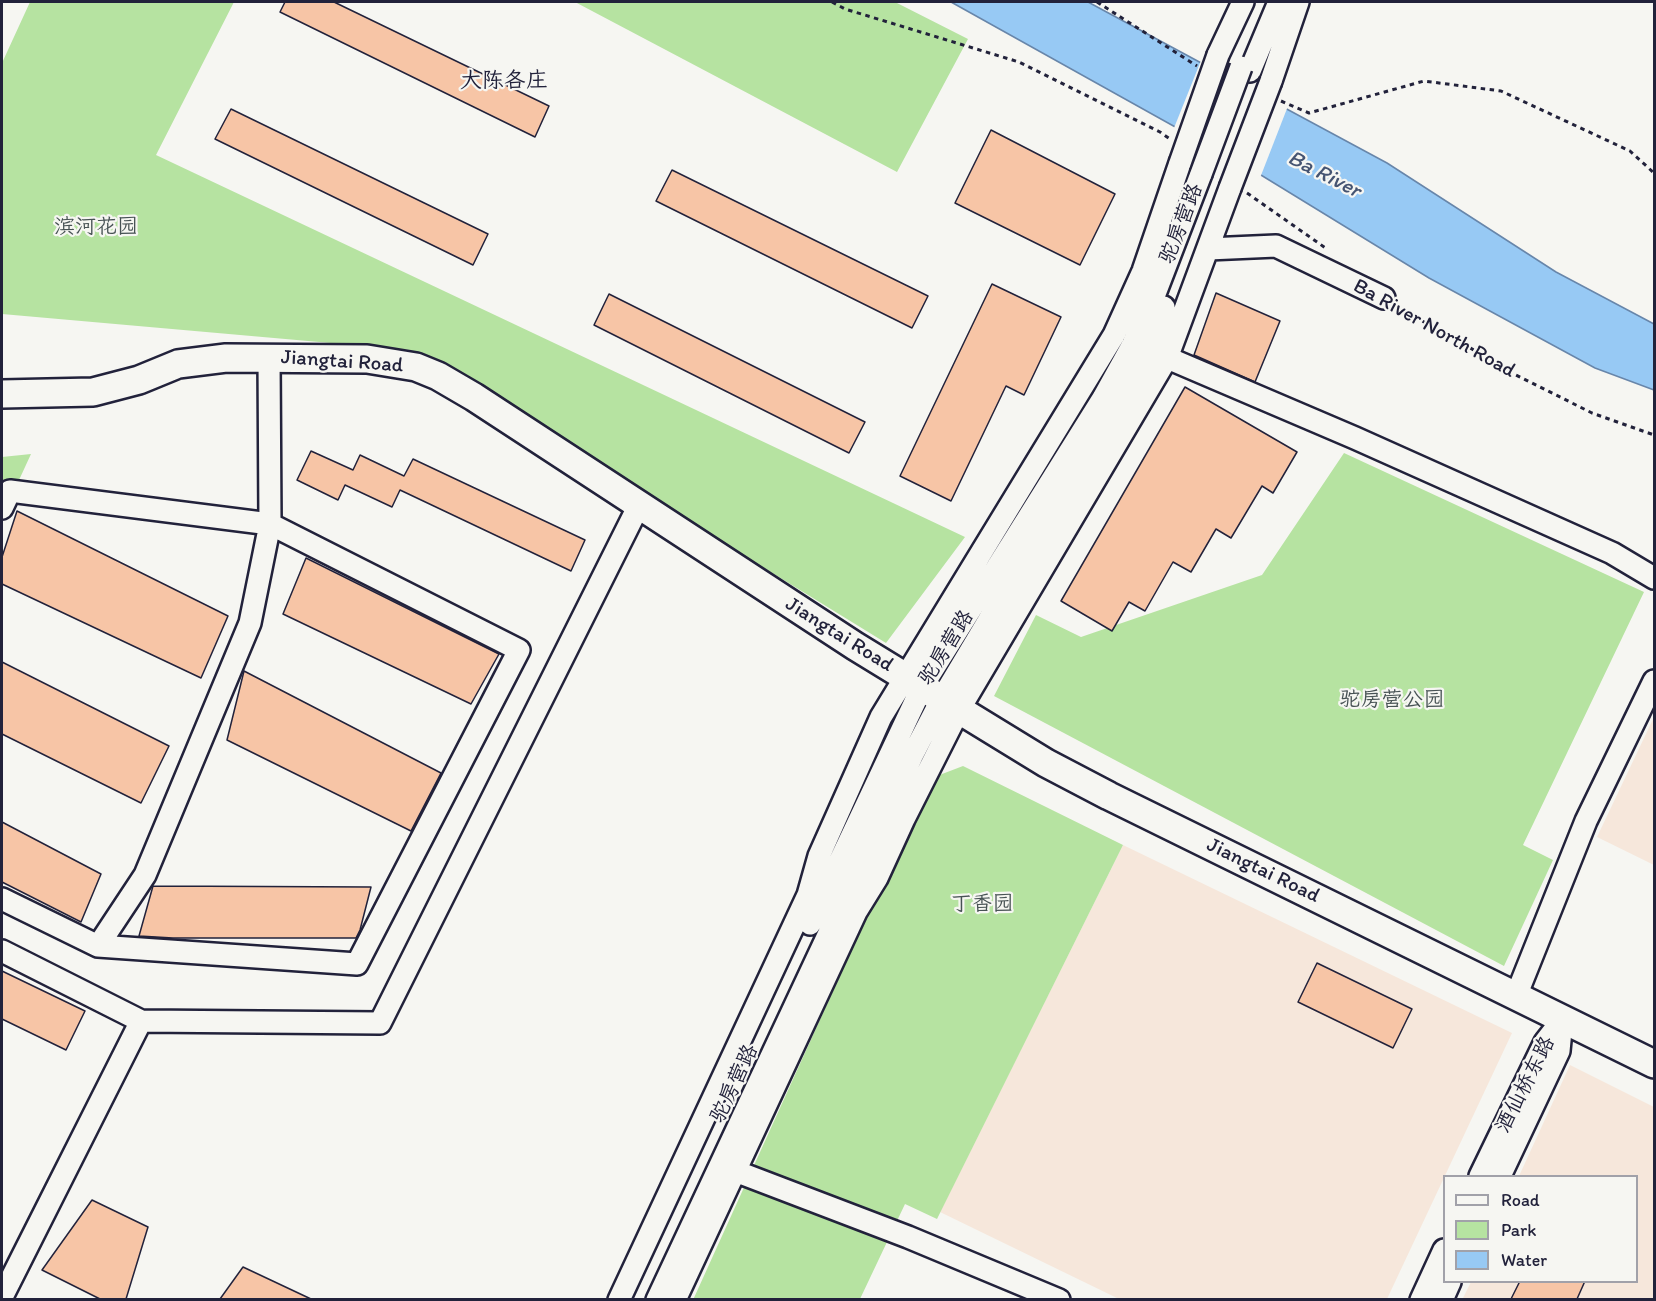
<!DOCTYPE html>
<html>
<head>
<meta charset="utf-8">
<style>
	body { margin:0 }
	#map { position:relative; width:1656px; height:1301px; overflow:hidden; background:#f6f6f2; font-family:Itim,sans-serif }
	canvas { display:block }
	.frame { position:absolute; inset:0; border:3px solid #22223b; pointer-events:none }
	.legend { position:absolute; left:1443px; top:1175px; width:195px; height:108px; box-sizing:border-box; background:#f6f6f2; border:2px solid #a1a1a9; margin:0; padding:8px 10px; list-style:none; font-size:18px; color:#22223b }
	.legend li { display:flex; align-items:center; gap:12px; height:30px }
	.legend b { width:30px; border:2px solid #a1a1a9 }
</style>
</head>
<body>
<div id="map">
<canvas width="1656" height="1301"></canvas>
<div class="frame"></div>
<ul class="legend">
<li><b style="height:8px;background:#f6f6f2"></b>Road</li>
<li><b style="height:16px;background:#b6e3a1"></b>Park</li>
<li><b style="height:16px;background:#97c9f4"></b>Water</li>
</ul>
</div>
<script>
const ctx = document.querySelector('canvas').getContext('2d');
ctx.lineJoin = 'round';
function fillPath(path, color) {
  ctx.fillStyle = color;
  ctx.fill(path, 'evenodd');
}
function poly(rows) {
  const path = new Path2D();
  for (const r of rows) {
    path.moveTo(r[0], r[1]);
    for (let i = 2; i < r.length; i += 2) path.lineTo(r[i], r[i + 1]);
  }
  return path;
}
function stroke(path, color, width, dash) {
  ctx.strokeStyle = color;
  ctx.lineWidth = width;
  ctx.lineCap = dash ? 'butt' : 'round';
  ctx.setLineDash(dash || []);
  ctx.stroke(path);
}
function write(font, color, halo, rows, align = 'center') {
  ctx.font = font + ' Itim,"LXGW WenKai TC",sans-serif';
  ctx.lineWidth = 4.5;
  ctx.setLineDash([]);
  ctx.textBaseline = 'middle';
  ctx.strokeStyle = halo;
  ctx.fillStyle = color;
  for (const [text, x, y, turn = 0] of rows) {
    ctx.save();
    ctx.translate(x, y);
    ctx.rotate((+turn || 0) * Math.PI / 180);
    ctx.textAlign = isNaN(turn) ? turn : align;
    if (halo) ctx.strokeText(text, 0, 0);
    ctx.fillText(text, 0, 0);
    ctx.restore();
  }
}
const built = poly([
	[1654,717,1654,865,1597,837],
	[1123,845,1512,1033,1387,1299,1119,1299,940,1212],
	[1570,1065,1654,1107,1654,1299,1462,1300,1471,1282,1636,1282,1636,1176,1519,1176]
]);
const green = poly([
	[30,2,234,2,156,155,965,537,886,643,410,350,2,314,2,63],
	[575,2,895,2,968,39,897,172],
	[1344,453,1644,592,1523,845,1553,860,1504,966,994,696,1036,615,1081,637,1262,575],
	[31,454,2,517,2,457],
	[963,766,1123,845,937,1219,905,1204,860,1299,693,1300,929,779]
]);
const water = poly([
	[951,2,1088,2,1387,163,1556,272,1654,324,1654,390,1595,368,1429,278,1256,172,951,2]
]);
const pier = poly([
	[1202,58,1288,106,1260,178,1174,128]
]);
const building = poly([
	[285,2,334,2,549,106,535,137,280,12,285,2],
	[231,109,488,234,473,265,215,139,231,109],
	[991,130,1115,194,1080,265,955,203,991,130],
	[672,170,928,296,912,328,656,201,672,170],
	[992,284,1061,317,1024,395,1006,386,951,501,900,476,992,284],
	[1216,293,1280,321,1255,382,1194,355,1216,293],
	[609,294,865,422,849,453,594,325,609,294],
	[1185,387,1297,452,1273,493,1262,486,1231,538,1216,529,1191,572,1173,562,1145,611,1129,602,1112,631,1061,601,1185,387],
	[311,451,353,470,360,455,404,476,413,459,585,540,571,571,400,490,392,507,345,485,338,500,297,480,311,451],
	[17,511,228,616,201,678,2,584,2,557,17,511],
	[306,558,499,654,471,704,283,614,306,558],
	[2,662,169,746,141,803,2,734,2,662],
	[244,671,441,773,411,831,227,740,244,671],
	[2,822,101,874,81,922,2,882,2,822],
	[153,886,371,887,360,930,356,938,173,938,139,936,153,886],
	[1317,963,1412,1009,1393,1048,1298,1002,1317,963],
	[2,971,85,1011,66,1050,2,1019,2,971],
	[92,1200,148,1227,126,1299,100,1299,42,1270,92,1200],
	[243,1267,311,1299,220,1299,243,1267],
	[1520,1281,1585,1281,1577,1299,1511,1299,1520,1281]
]);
const path = poly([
	[832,2,845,9,1019,62,1160,132,1170,139],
	[1097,2,1197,66],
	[1281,101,1309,113,1424,81,1501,91,1630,151,1654,173],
	[1247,193,1327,249],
	[1399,308,1488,358,1508,371,1592,413,1654,435]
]);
const minor = poly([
	[1218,55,1243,2],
	[1250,71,1279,2],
	[1271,81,1298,2],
	[1208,249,1276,246,1384,298],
	[1156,353,1355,438,1612,553,1654,578],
	[2,508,10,491,270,524,519,650,357,964,98,946,2,899],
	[810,924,922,687,1103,398,1133,344,1153,299,1201,174],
	[98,946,145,875,250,623,270,524,269,357],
	[2,951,141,1021,380,1023,639,505],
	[1516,996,1586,821,1654,681],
	[722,1166,908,1237,1059,1300],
	[1480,1176,1545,1042,1563,1019],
	[1500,1176,1559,1051,1562,1020],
	[2,1297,141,1021],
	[619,1300,808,895,819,856,881,717,1114,335,1143,271,1180,163],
	[657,1300,912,756,941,700,1111,416,1148,350,1164,307],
	[675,1300,856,912,877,878,904,819,959,710,1167,358,1230,188],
	[1421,1300,1444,1250],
	[1442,1300,1450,1282]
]);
const major = poly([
	[2,394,93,392,139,380,178,364,226,358,367,359,416,367,438,376,474,397,855,646,1046,763,1109,796,1654,1064]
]);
const minorBridge = poly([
	[1180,163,1218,55],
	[1201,174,1241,67],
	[1230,188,1271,81]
]);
const streetNames = [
	["驼房营路",1182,224,-69],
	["Ba River North Road",1434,329,29],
	["Jiangtai Road",342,362,4],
	["Jiangtai Road",839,635,32],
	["驼房营路",947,648,-58],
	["Jiangtai Road",1263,871,26],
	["驼房营路",735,1084,-65],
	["酒仙桥东路",1526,1085,-63]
];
const parkNames = [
	["滨河花园",96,228],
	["驼房营公园",1392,701],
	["丁香园",982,905]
];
const neighbourhoodNames = [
	["大陈各庄",504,81]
];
const waterNames = [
	["Ba River",1324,175,27]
];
fillPath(built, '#f6e7db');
fillPath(green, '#b6e3a1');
fillPath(water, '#97c9f4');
stroke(water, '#6886aa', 1.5);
fillPath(pier, '#f6f6f2');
fillPath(building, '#f7c5a6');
stroke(building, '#22223b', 1.5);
stroke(minor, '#22223b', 26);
stroke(major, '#22223b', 32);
stroke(path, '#22223b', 3, [4.5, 4.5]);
stroke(minor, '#f6f6f2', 21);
stroke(major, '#f6f6f2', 27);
stroke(minorBridge, '#22223b', 26, []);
stroke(minorBridge, '#f6f6f2', 21);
write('21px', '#22223b', '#f6f6f2', streetNames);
write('21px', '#475254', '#f6f6f2', parkNames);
write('22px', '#22223b', '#f6f6f2', neighbourhoodNames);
write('italic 22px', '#455472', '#f6f6f2', waterNames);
</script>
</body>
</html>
